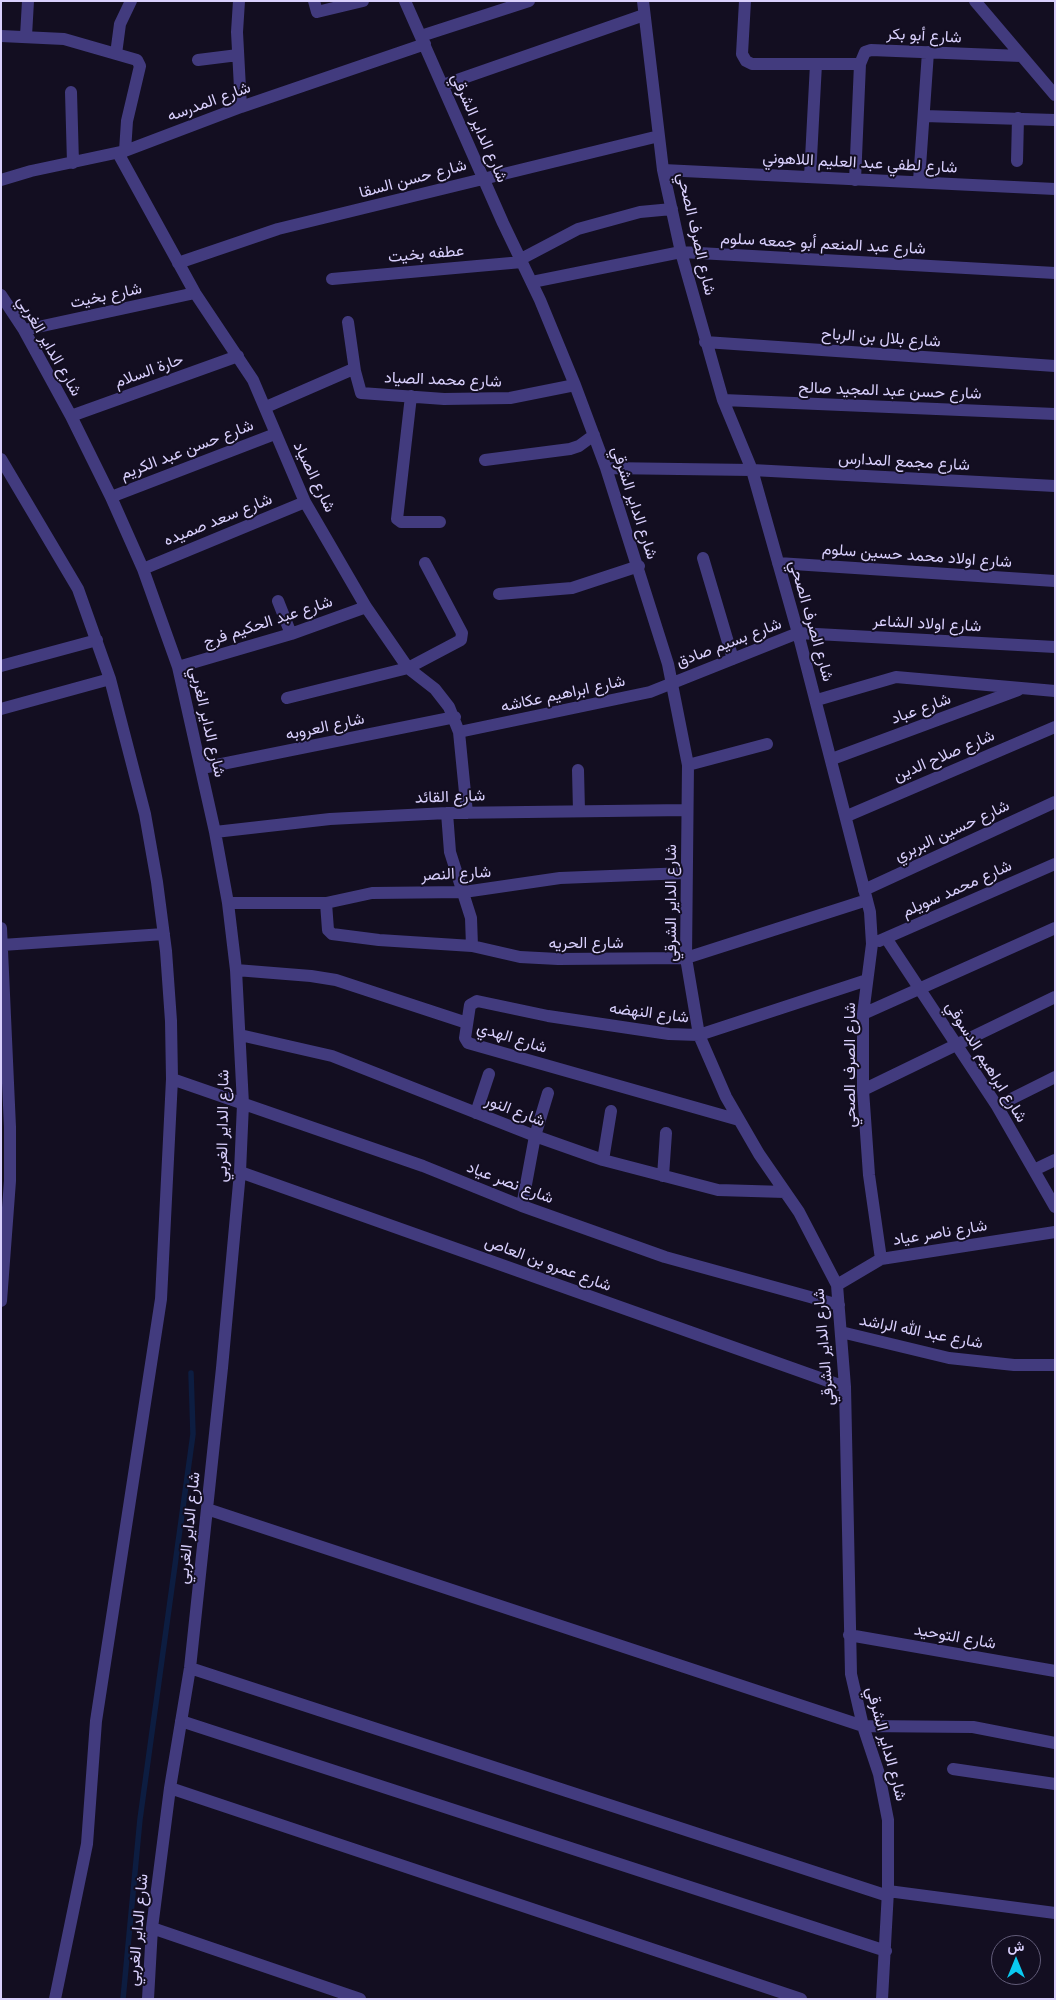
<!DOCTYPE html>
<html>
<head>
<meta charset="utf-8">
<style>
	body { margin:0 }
	#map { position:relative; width:1056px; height:2000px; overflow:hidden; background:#130e21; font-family:"PT Sans",Vazirmatn,sans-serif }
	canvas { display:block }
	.frame { position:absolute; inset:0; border:2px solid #d9d0fd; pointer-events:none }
	.north { position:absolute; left:991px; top:1935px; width:50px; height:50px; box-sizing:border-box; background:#130e21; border:1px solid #625c79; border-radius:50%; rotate:0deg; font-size:14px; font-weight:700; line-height:20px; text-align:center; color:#d9d0fd }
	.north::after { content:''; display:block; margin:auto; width:18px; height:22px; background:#0ac9f0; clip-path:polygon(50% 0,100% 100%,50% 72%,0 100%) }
</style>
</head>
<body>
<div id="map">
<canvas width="1056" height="2000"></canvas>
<div class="frame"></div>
<div class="north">ش</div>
</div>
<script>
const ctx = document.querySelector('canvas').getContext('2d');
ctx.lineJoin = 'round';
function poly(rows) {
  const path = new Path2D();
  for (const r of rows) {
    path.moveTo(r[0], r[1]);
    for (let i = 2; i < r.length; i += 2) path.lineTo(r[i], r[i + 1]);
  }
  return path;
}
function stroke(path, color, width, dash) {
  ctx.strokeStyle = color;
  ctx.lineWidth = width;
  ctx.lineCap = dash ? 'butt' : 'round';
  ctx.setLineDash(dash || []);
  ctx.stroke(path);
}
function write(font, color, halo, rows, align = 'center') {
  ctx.font = font + ' "PT Sans",Vazirmatn,sans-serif';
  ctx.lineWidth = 4;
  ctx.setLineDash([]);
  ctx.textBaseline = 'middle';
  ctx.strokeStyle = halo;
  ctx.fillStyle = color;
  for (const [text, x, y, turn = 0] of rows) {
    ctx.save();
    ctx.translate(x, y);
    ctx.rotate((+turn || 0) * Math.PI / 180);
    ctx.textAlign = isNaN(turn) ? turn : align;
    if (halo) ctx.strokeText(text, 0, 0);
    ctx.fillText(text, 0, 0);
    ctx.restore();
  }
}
const stream = poly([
	[123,1999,140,1819,193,1434,191,1373]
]);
const minor = poly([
	[239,1,237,32,241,107],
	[314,1,317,12,363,1],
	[405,1,503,223,540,300,575,385,606,468,668,664,688,765,686,958,699,1035,726,1097,759,1154,799,1212,837,1285,845,1387,851,1674,863,1726,879,1774,888,1820,888,1891,882,1999],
	[643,1,663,170,681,252,723,400,752,470,798,633,870,912,872,944,863,1014,863,1090,869,1175,881,1259],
	[745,1,742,54,746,61,752,64,860,64],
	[975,1,1055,95],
	[1,36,64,39,137,60,140,66,127,121,125,151],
	[26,36,28,1],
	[421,36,529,1],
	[116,54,120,24,131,1],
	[198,60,238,55],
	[443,85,644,15],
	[71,92,73,163],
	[924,116,1055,120],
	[118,153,195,293,253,380,305,502,366,607,408,668,435,689,449,707,459,732,467,813],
	[1017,161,1018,118],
	[663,170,1055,189],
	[810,177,816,64],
	[1,180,31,171,125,151,241,107,425,44],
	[855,180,860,64,865,52,871,50,1021,56],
	[919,181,928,52],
	[521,259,578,229,640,212,672,209],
	[178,263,278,229,659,136],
	[332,279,522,262],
	[532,282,681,252,1055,273],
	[1,295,24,330,71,416,111,497,143,569,178,667,215,832,228,903,236,970,243,1104,240,1172,222,1368,190,1668,170,1788,152,1928,148,1999],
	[348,322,355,371],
	[24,330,195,293],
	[705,342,1055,366],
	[411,396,397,519,401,522,440,522],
	[723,400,1055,414],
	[266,407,351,370,355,371,361,393,444,399,510,398,575,385],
	[71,416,238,356],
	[1,459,78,589,110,679,145,814,157,882,166,951,171,1021,172,1079,161,1299,96,1721,87,1844,55,1999],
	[485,460,570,449,579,446,594,435],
	[606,468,752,470,1055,486],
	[111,497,275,434],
	[703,558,733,659],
	[778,563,1055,581],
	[143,569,305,502],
	[499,594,572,588,639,566],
	[278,601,291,634],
	[1,666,97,640],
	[178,667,291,634,366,607],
	[287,698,408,668,461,640,462,633,425,563],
	[817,700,896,677,1055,691],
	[1,709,110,679],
	[459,732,650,692,798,633,1055,647],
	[832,759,1018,690],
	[688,765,767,744],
	[202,768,455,717],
	[578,770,579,811],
	[447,813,450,852,471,918,472,946],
	[847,816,1055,727],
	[215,832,330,819,447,813,687,810],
	[864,890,1055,802],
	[228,903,326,903,372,893,464,892,560,878,686,873],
	[326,903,328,930,332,934,379,940,472,946,520,957,558,959,686,958,867,900],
	[1,928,10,1127,10,1181,1,1301],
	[886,938,997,1106,1055,1207],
	[879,941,1055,864],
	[2,945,164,934],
	[236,970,311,976,336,980,467,1023],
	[863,1014,1055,928],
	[240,1035,332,1056,535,1136,603,1160,718,1190,785,1192],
	[172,1079,423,1166,522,1206,665,1257,839,1305],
	[863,1090,1055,997],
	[997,1106,1055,1077],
	[476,1113,489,1074],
	[739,1120,468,1043,465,1038,470,1005,477,1001,548,1016,669,1034,699,1035,867,980],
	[603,1160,611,1111],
	[1034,1170,1055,1160],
	[240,1172,845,1387],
	[663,1176,666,1133],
	[522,1206,535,1136,548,1093],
	[837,1285,881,1259,1055,1232],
	[841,1332,949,1358,1014,1365,1055,1365],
	[207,1509,863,1726,973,1727,1055,1743],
	[849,1635,1055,1671],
	[190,1668,888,1896],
	[181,1721,886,1951],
	[953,1769,1055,1784],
	[170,1788,801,1999],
	[888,1891,1055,1913],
	[152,1928,360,1999]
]);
const streetNames = [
	["شارع أبو بكر",924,36,3],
	["شارع المدرسه",209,102,-20],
	["شارع الداير الشرقي",479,128,66],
	["شارع لطفي عبد العليم اللاهوني",860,163,3],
	["شارع حسن السقا",413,179,-15],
	["شارع الصرف الصحي",696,234,77],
	["شارع عبد المنعم أبو جمعه سلوم",823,244,3],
	["عطفه بخيت",426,254,-5],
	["شارع بخيت",106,296,-12],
	["شارع بلال بن الرباح",881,338,4],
	["شارع الداير الغربي",49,346,60],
	["حارة السلام",149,371,-20],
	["شارع محمد الصياد",443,380,2],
	["شارع حسن عبد المجيد صالح",890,391,2],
	["شارع حسن عبد الكريم",187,450,-21],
	["شارع مجمع المدارس",904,462,3],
	["شارع الصياد",314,477,64],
	["شارع الداير الشرقي",634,503,72],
	["شارع سعد صميده",218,520,-22],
	["شارع اولاد محمد حسين سلوم",917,556,4],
	["شارع الصرف الصحي",811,621,74],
	["شارع عبد الحكيم فرج",268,622,-18],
	["شارع اولاد الشاعر",927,624,3],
	["شارع بسيم صادق",729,643,-21],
	["شارع ابراهيم عكاشه",563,694,-12],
	["شارع عباد",921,709,-20],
	["شارع الداير الغربي",207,722,77],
	["شارع العروبه",325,727,-12],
	["شارع صلاح الدين",944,756,-23],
	["شارع القائد",450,797,-2],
	["شارع حسين البربري",952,831,-25],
	["شارع النصر",456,874,-3],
	["شارع محمد سويلم",957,889,-24],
	["شارع الداير الشرقي",671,903,-90],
	["شارع الحريه",586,943],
	["شارع النهضه",649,1013,7],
	["شارع الهدي",512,1038,17],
	["شارع ابراهيم الدسوقي",986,1062,58],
	["شارع الصرف الصحي",850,1065,-90],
	["شارع النور",515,1111,21],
	["شارع الداير الغربي",223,1126,-89],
	["شارع نصر عياد",510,1183,21],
	["شارع ناصر عياد",940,1233,-9],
	["شارع عمرو بن العاص",548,1264,20],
	["شارع عبد الله الراشد",921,1332,11],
	["شارع الداير الشرقي",824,1347,-95],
	["شارع الداير الغربي",189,1528,-84],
	["شارع التوحيد",955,1637,10],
	["شارع الداير الشرقي",886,1744,75],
	["شارع الداير الغربي",138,1930,-85]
];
stroke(stream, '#0d1d41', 5.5);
stroke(minor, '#423b7e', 12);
write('16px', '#d9d0fd', '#130e21', streetNames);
</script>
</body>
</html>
